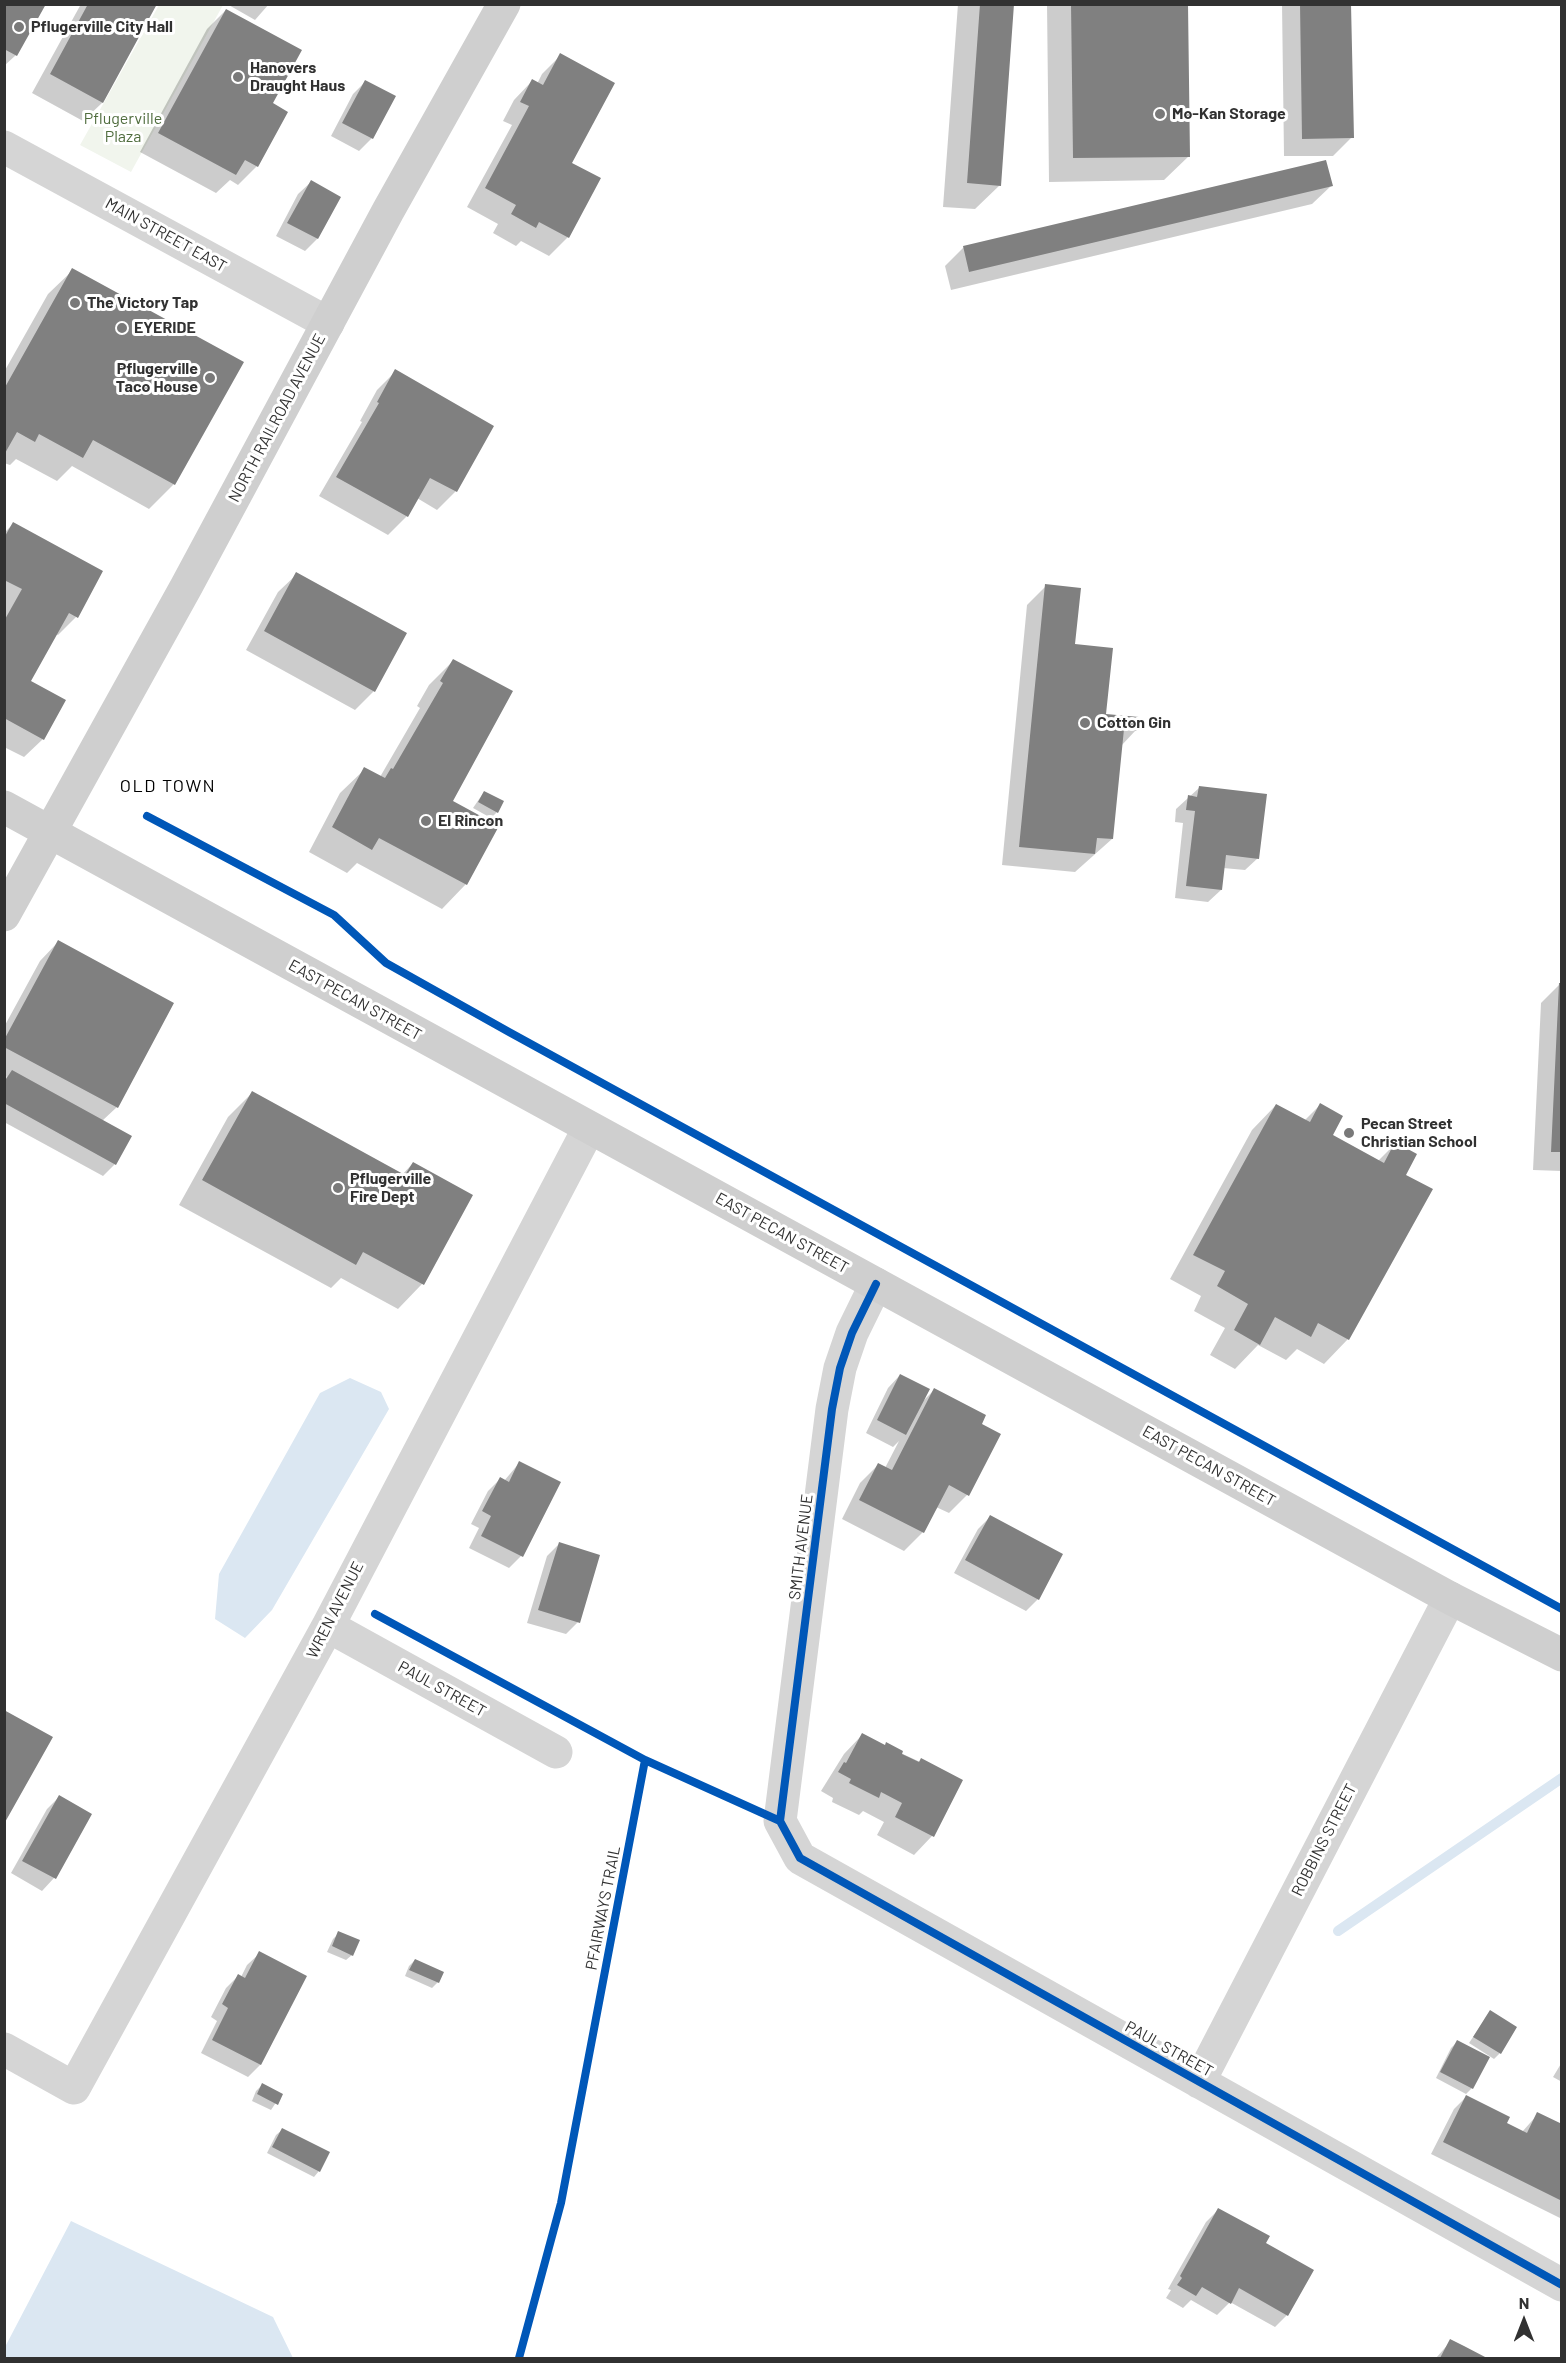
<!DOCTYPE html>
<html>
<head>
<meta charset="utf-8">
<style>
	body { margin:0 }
	#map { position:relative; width:1566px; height:2363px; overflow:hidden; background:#fff; font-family:Barlow,sans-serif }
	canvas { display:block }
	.frame { position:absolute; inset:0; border:6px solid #313131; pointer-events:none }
	.north { position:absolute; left:1494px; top:2291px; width:60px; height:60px; -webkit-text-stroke:4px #fff; paint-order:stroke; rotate:0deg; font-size:16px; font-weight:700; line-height:24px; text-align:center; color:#313131 }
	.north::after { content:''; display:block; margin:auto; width:21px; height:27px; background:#313131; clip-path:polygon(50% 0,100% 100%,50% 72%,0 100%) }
</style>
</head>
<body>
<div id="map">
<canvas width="1566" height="2363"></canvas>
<div class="frame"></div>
<div class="north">N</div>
</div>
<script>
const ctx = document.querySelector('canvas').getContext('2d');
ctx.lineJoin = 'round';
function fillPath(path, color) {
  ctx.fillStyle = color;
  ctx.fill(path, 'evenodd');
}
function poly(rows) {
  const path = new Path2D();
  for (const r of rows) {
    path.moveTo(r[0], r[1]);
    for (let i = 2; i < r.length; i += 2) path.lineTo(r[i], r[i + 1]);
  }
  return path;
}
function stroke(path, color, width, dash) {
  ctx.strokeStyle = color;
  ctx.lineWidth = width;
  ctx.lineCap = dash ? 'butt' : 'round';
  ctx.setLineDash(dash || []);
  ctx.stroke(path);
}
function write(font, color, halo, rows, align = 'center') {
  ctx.font = font + ' Barlow,sans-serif';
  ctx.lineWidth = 6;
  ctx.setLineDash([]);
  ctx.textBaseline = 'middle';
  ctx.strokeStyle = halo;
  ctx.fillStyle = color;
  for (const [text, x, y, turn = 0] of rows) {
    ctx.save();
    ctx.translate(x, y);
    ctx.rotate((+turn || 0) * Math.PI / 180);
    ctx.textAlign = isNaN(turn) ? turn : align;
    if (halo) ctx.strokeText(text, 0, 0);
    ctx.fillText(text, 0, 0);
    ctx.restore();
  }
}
const green = poly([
	[159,5,223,5,131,172,80,145]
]);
const water = poly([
	[350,1378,381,1392,389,1409,272,1610,245,1638,215,1619,219,1574,320,1393],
	[71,2221,273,2317,293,2358,5,2358,5,2347]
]);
const shadow = poly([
	[4,4,16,55,4,66],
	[81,4,155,4,102,103,83,121,32,93],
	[227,4,269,4,255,20],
	[958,4,1013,4,1000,185,975,209,943,207],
	[1047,4,1187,4,1189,156,1164,180,1049,182],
	[1282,4,1350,4,1352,137,1333,156,1284,156],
	[226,10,257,166,238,185,230,180,216,193,140,152,207,29],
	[561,55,570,163,568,237,549,256,521,241,516,246,493,233,498,224,467,207,512,125,503,121,514,100,532,81,537,84,542,74],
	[365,82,372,138,359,151,331,136,353,94],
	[311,182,317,239,305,251,276,236,298,194],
	[1331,186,1312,204,951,290,945,266,964,247],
	[73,270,241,363,174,484,149,509,72,466,57,481,16,459,10,465,4,463,4,372,48,294],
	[396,371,456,491,437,510,417,498,407,516,388,535,319,496,362,422,360,421,377,390],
	[13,524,76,617,58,635,55,634,29,682,43,739,24,757,4,747,4,533],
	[297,574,374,691,355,710,246,650,278,592],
	[1046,586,1105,715,1136,730,1121,746,1112,839,1075,872,1002,865,1027,605],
	[453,661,451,801,497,827,466,884,442,909,357,863,347,873,309,852,340,793,365,769,380,777,420,708,417,706,429,685],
	[1199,788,1258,858,1245,870,1223,868,1221,890,1208,902,1175,898,1183,823,1175,822,1176,809],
	[484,792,497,812,491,818,473,808],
	[58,942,117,1107,102,1121,115,1164,103,1176,4,1122,4,1079,7,1077,4,1075,4,1027,40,961],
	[1559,985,1562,985,1562,1171,1533,1170,1541,1003],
	[252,1093,402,1175,413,1163,471,1195,422,1284,398,1309,341,1278,331,1288,179,1205,228,1117],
	[1276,1105,1304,1121,1320,1105,1331,1136,1378,1161,1395,1144,1404,1175,1348,1339,1324,1364,1297,1349,1286,1360,1258,1345,1235,1369,1210,1355,1225,1328,1194,1311,1201,1296,1170,1279,1252,1130],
	[900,1375,922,1402,934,1390,980,1425,967,1495,949,1513,936,1507,923,1532,904,1551,842,1519,860,1483,878,1465,885,1468,899,1441,893,1447,866,1433,888,1388],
	[520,1462,521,1556,509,1568,469,1548,479,1528,471,1524,488,1491,500,1479,504,1481],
	[990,1517,1038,1599,1026,1611,954,1573,978,1529],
	[559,1544,578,1622,566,1634,527,1623,547,1556],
	[862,1735,961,1781,932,1836,914,1855,877,1835,884,1822,863,1811,859,1815,832,1802,833,1798,821,1791,844,1754],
	[59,1797,90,1814,54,1878,42,1891,11,1873,47,1809],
	[339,1933,352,1955,346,1960,327,1952,333,1939],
	[260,1953,305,1977,260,2065,248,2077,201,2053,217,2021,211,2017,226,1988,238,1976,241,1977,247,1965],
	[415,1960,442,1973,438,1982,432,1988,405,1976,409,1966],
	[1490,2012,1500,2053,1494,2059,1469,2043],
	[1457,2042,1472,2088,1466,2094,1436,2078,1451,2048],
	[1562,2062,1562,2082,1553,2077],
	[262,2085,281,2095,271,2110,252,2101,256,2091],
	[1466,2097,1505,2124,1522,2132,1538,2114,1562,2126,1562,2219,1431,2154,1454,2109],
	[282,2130,319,2171,314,2177,267,2153,276,2135],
	[1218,2210,1264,2244,1287,2315,1275,2327,1230,2302,1217,2315,1191,2300,1183,2308,1166,2298,1171,2290,1168,2289,1206,2222],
	[1451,2341,1484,2358,1436,2358]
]);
const stream = poly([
	[1338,1931,1562,1778]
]);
const building = poly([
	[4,4,46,4,17,56,4,49],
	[88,4,157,4,103,103,50,74],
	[980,4,1014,4,1001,186,967,183],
	[1071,4,1188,4,1190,157,1073,158],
	[1300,4,1351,4,1354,138,1302,139],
	[226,9,302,50,273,103,288,112,258,167,245,160,236,175,158,133],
	[560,53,615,83,572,163,601,178,569,238,539,222,536,228,511,214,516,205,485,188,529,106,520,102,532,79,543,85],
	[365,80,396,96,373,139,342,123],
	[1326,160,1333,186,969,272,963,246],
	[311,180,341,197,318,239,287,223],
	[72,268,244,362,175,485,93,440,83,458,39,434,35,442,17,432,4,455,4,389],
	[395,369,494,426,457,492,430,478,408,517,336,477,379,403,377,402],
	[13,522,103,571,78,618,69,613,31,681,66,700,44,740,4,718,4,621,22,589,4,580,4,538],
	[296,572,407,633,375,692,264,631],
	[1045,584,1081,588,1075,644,1113,648,1106,714,1139,717,1138,731,1124,729,1113,839,1097,838,1095,854,1019,847],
	[453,659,513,691,453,801,499,826,467,885,379,838,372,850,332,827,364,767,385,778,391,768,393,769,443,683,440,681],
	[1199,786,1267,794,1259,859,1226,855,1222,890,1186,886,1195,811,1186,810,1188,795,1197,797],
	[484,791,504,801,498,813,478,802],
	[58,940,174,1003,118,1108,4,1047,4,1040],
	[1559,983,1562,983,1562,1152,1551,1152],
	[12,1070,132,1136,116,1165,4,1103,4,1082],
	[252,1091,405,1175,413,1162,473,1195,424,1285,363,1252,356,1265,202,1180],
	[1320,1103,1343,1116,1333,1135,1384,1163,1395,1142,1417,1154,1406,1175,1433,1189,1349,1340,1318,1323,1311,1337,1275,1317,1260,1345,1234,1330,1248,1304,1217,1286,1225,1271,1193,1255,1276,1104,1310,1122],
	[900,1374,930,1389,906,1435,877,1420],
	[934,1388,986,1415,982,1424,1001,1434,969,1496,949,1485,924,1533,859,1500,878,1463,892,1470],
	[519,1461,561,1482,523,1557,481,1536,491,1516,482,1511,500,1477,509,1482],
	[990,1515,1063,1554,1039,1600,965,1560],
	[559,1542,600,1555,580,1623,538,1610],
	[4,1710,53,1737,4,1824],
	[862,1733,885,1745,886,1742,903,1751,902,1754,919,1762,921,1758,963,1780,934,1837,895,1817,902,1803,881,1792,879,1798,849,1783,851,1779,838,1772,844,1762,846,1763],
	[59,1795,92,1814,56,1879,22,1861],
	[338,1931,360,1940,353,1956,332,1946],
	[259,1951,307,1976,261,2065,212,2040,228,2008,222,2004,238,1974,245,1978],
	[415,1959,444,1972,439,1983,409,1970],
	[1490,2010,1517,2027,1501,2054,1473,2037],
	[1457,2040,1490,2057,1473,2089,1440,2072],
	[262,2083,283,2094,278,2105,257,2094],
	[1466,2095,1510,2117,1507,2123,1527,2133,1537,2112,1562,2124,1562,2201,1443,2142],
	[282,2128,330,2152,320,2172,272,2147],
	[1218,2208,1270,2236,1266,2243,1314,2270,1288,2316,1239,2288,1231,2304,1202,2287,1196,2296,1177,2285,1182,2278,1180,2276],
	[1450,2339,1464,2346,1487,2358,1440,2358]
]);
const street = poly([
	[4,147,328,323],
	[876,1284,852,1333,840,1368,832,1409,780,1821,800,1858,1562,2285],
	[328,1626,556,1752],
	[4,2049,74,2088,328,1626,589,1128],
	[1199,2082,1450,1598]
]);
const secondary = poly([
	[4,807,1450,1598,1562,1655],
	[4,915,186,587,388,211,504,4]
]);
const cycleway = poly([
	[147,816,334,915,386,963,509,1032,1562,1609],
	[375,1614,645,1760,561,2203,519,2358],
	[645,1760,780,1821],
	[780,1821,800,1858,1562,2285],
	[780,1821,832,1409,840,1368,852,1333,876,1284]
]);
const markers = [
	[19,27,6,"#797979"],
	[238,77,6,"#797979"],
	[1160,114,6,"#797979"],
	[75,303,6,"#797979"],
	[122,328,6,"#797979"],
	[210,378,6,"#797979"],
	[1085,723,6,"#797979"],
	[426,821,6,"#797979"],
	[1349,1133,6,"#797979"],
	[338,1188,6,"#797979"]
];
const poiNames = [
	["Pflugerville City Hall",31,27],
	["Hanovers",250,68],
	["Draught Haus",250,86],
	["Mo-Kan Storage",1172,114],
	["The Victory Tap",87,303],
	["EYERIDE",134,328],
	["Pflugerville",198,369,"right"],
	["Taco House",198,387,"right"],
	["Cotton Gin",1097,723],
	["El Rincon",438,821],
	["Pecan Street",1361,1124],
	["Christian School",1361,1142],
	["Pflugerville",350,1179],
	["Fire Dept",350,1197]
];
const parkNames = [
	["Pflugerville",123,119],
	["Plaza",123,137]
];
const streetNames = [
	["MAIN STREET EAST",166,235,29],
	["NORTH RAILROAD AVENUE",277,418,-62],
	["EAST PECAN STREET",355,1000,29],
	["EAST PECAN STREET",782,1233,29],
	["EAST PECAN STREET",1209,1466,29],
	["SMITH AVENUE",801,1547,-83],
	["WREN AVENUE",335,1610,-63],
	["PAUL STREET",442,1689,29],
	["ROBBINS STREET",1324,1840,-63],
	["PFAIRWAYS TRAIL",603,1908,-79],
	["PAUL STREET",1169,2049,29]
];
const neighbourhoodNames = [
	["OLD TOWN",168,786]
];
fillPath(green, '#f1f5ed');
fillPath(water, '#dbe7f2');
fillPath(shadow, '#0003');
stroke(stream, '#dbe7f2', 10);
fillPath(building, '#808080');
stroke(street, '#d5d5d5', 33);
stroke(secondary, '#cfcfcf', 33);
stroke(cycleway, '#0057b8', 8);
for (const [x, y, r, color] of markers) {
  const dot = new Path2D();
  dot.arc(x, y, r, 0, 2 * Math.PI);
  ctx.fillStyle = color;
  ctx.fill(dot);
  stroke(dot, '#fff', 2);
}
write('bold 16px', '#313131', '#fff', poiNames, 'left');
write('16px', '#506d3e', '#fff', parkNames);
write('16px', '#313131', '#fff', streetNames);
ctx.letterSpacing = '1.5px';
write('18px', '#000', '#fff', neighbourhoodNames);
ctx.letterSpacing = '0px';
</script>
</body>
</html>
